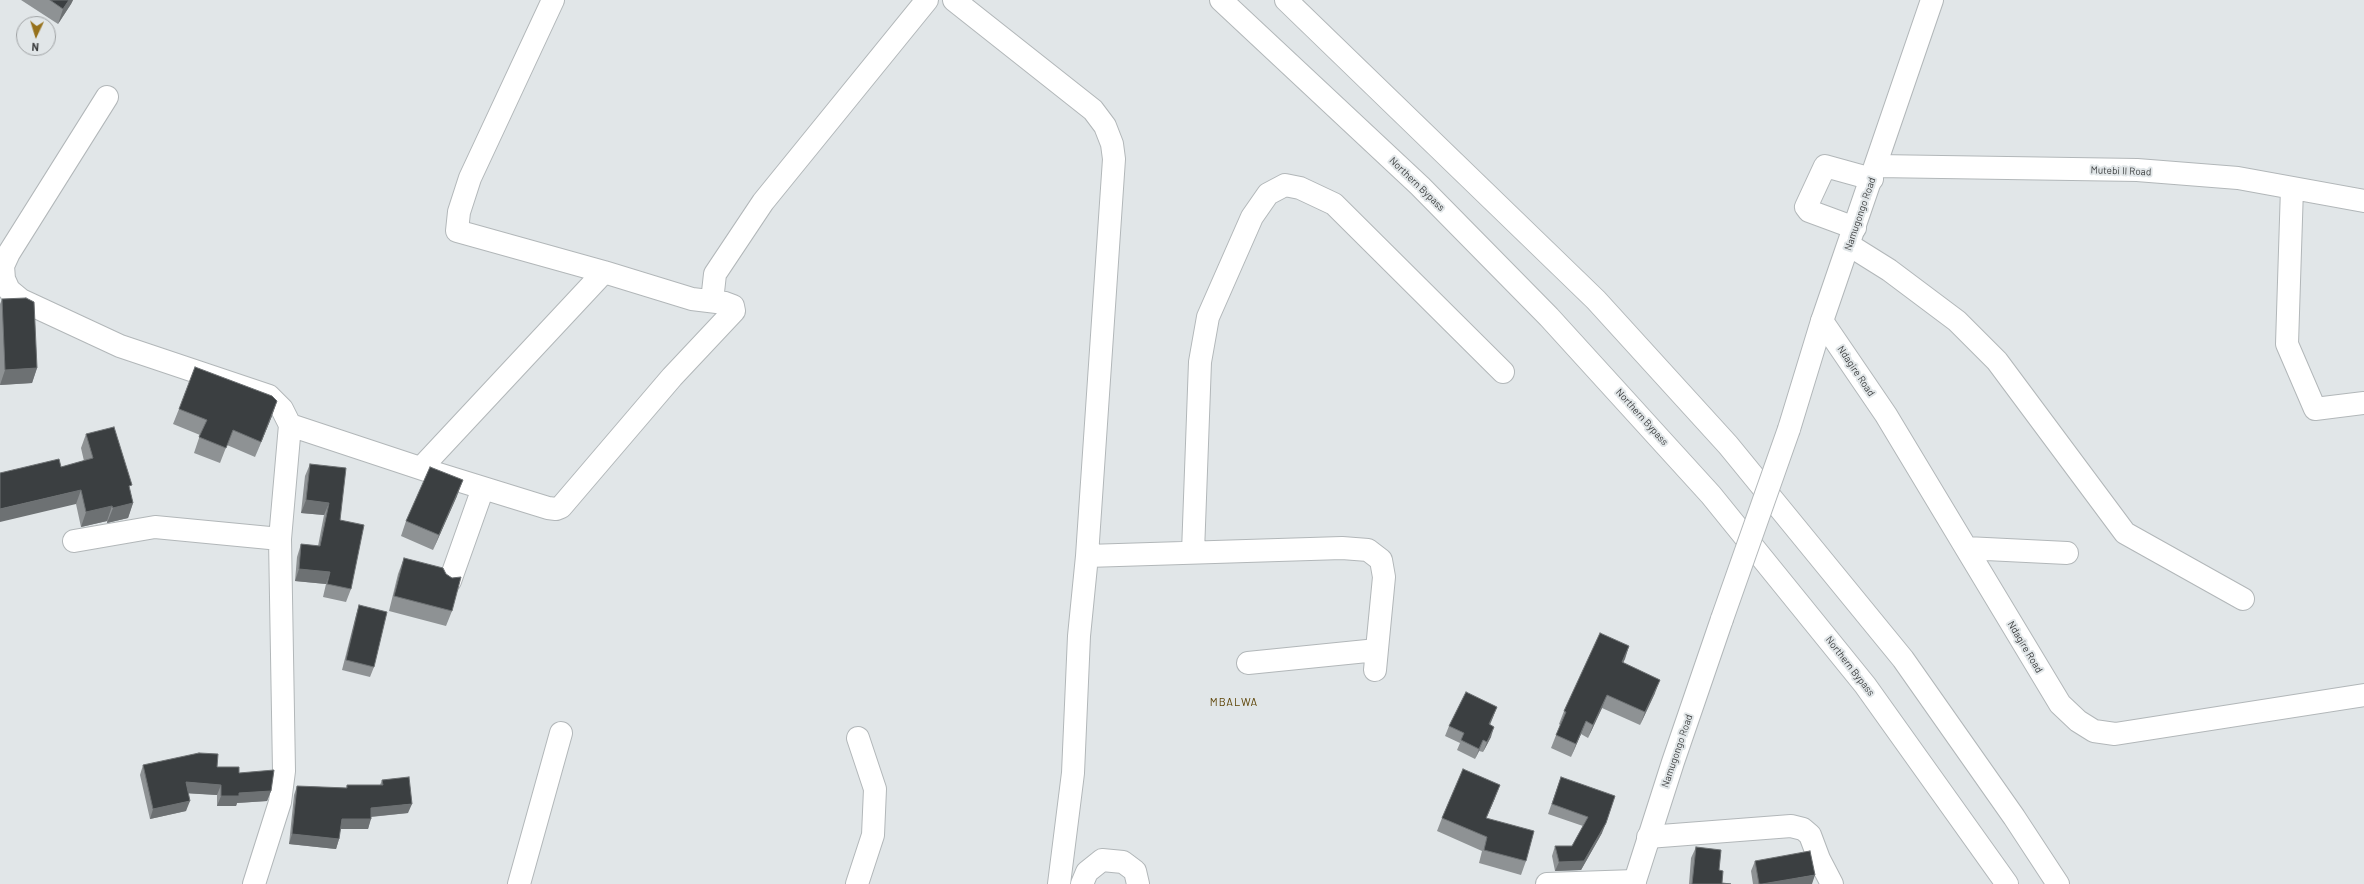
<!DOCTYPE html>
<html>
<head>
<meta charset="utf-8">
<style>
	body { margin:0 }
	#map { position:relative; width:2364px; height:884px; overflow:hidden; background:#e1e6e8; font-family:Barlow,sans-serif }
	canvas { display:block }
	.north { position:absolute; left:16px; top:16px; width:40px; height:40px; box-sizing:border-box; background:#e1e6e8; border:1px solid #9fa2a4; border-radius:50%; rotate:184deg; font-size:11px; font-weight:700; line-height:16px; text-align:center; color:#3b3d3e }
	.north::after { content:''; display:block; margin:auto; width:14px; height:18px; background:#96711b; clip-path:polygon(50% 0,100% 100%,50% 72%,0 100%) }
</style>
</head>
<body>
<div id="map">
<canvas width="2364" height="884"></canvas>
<div class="north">N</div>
</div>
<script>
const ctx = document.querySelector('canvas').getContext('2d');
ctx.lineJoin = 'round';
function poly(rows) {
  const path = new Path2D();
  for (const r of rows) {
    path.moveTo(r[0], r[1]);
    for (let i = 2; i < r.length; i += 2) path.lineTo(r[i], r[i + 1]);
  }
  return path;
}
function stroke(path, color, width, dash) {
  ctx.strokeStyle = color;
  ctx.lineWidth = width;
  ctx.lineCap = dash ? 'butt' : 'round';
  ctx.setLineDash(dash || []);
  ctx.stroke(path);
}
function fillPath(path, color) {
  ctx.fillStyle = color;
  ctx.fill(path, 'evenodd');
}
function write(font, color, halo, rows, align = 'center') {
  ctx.font = font + ' Barlow,sans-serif';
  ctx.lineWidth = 4;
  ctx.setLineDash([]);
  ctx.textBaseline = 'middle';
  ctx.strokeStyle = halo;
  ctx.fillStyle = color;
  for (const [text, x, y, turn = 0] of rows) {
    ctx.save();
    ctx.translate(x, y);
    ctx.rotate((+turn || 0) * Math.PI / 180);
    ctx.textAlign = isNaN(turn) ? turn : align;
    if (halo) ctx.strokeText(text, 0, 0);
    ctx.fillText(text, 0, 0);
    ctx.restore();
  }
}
const minor = poly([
	[954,0,1093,110,1105,126,1112,144,1114,159,1087,556],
	[107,97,9,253,3,266,4,279,9,290,21,300,120,346,269,396,282,409,290,425,280,539,284,771,280,802,254,884],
	[1877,166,2137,170,2238,178,2364,201],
	[2292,188,2287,344,2315,409,2364,403],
	[1855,228,1809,211,1806,207,1825,166,1872,179],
	[1849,245,1889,270,1957,321,1997,361,2125,533,2243,599],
	[712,301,715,274,763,202,927,0],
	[1822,321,1886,415,2060,704,2078,721,2094,731,2115,734,2364,695],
	[290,425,438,474,548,508,556,509,561,507,672,377,734,311,733,306,725,303,692,299,604,272,457,231,459,212,470,178,553,0],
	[421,468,604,272],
	[74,541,155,527,280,539],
	[1966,548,2067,553],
	[1193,552,1200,362,1208,317,1252,217,1268,194,1285,185,1300,188,1334,204,1503,372],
	[450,581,483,488],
	[1248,663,1377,650],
	[1648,837,1791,826,1803,829,1810,835,1819,859,1832,884],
	[519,884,561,733],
	[857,884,873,835,875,789,858,738],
	[1059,884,1073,773,1079,636,1087,556,1342,548,1368,550,1381,560,1384,577,1375,670],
	[1082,884,1087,872,1102,860,1123,862,1135,871,1138,884],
	[1547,884,1635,881]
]);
const major = poly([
	[1789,429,1822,321,1932,0],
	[1634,884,1673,762,1722,619]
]);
const highway = poly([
	[1221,0,1420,186,1549,317,1711,495,1865,685,2007,884],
	[1286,0,1596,300,1728,445,1903,659,2014,817,2058,884]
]);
const majorBridge = poly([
	[1722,619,1789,429]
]);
const wall = poly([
	[21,0,73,0,71,4,58,24],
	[2,299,37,368,32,383,0,385,0,304],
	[179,409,272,416,255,457,227,445,220,463,194,453,200,435,173,424],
	[86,434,130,490,133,503,128,518,107,523,107,521,81,527,76,504,61,467,84,461,81,448],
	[310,464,340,520,351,589,346,602,323,597,326,584,295,581,297,557,301,544,318,546,324,515,301,513,305,476],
	[457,496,433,550,401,536,406,521],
	[404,558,452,611,446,626,389,611,398,574],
	[359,605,374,667,370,677,342,670,356,615],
	[1629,646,1623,663,1655,693,1640,725,1602,708,1588,738,1581,734,1571,757,1551,748,1560,725,1559,724,1564,711],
	[1497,707,1490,725,1491,737,1483,752,1479,751,1475,759,1457,750,1460,743,1445,736,1449,726],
	[143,765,217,767,239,773,271,791,267,801,237,803,236,806,217,806,217,795,188,793,186,811,150,819,140,775],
	[1561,777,1602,833,1581,870,1555,871,1552,856,1555,846,1572,846,1583,826,1548,814],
	[382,780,408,813,371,817,368,829,340,829,339,839,336,849,289,844,294,795,297,786,346,788,347,785,380,785],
	[1495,798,1486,818,1526,861,1521,875,1479,863,1482,851,1437,831,1442,818],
	[1696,847,1719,870,1722,883,1731,884,1689,884,1691,858],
	[1755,861,1812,884,1753,884,1751,871]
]);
const shadedWall = poly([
	[69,0,73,0,71,4,58,24,63,9],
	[37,368,32,383,0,385,5,370],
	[277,401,272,416,255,457,261,442],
	[463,480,457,496,433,550,439,535],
	[81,490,76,504,0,522,0,509],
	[306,500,329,503,324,515,301,513],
	[133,503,128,518,107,523,113,508],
	[112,506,107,521,81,527,86,512],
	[299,569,330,572,326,584,295,581],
	[1629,646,1625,659,1617,675,1622,662],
	[1660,680,1655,693,1640,725,1645,712],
	[1607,695,1602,708,1588,738,1593,725],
	[1497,707,1493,717,1485,735,1489,724],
	[1586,721,1581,734,1571,757,1576,744],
	[1494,727,1491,737,1483,752,1487,742],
	[1483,740,1479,751,1475,759,1479,749],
	[186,782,221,785,217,795,182,793],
	[1500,785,1495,798,1481,831,1486,818],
	[271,791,267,801,237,803,236,806,217,806,221,796,239,793],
	[190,801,186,811,150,819,153,809],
	[412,804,408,813,368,817,371,808],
	[342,819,371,819,368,829,338,829],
	[1606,823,1602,833,1581,870,1555,871,1559,862],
	[292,834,339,839,336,849,289,844],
	[1815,875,1812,884,1762,884]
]);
const building = poly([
	[50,0,69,0,63,9,50,0],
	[26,298,34,302,37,368,5,370,2,299,26,298],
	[195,367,272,396,277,401,261,442,233,430,226,448,199,437,207,420,179,409,195,367],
	[114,427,132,485,129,486,133,503,113,508,112,506,86,512,81,490,0,509,0,473,59,459,61,467,93,458,86,434,114,427],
	[310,464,346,468,340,520,364,525,351,589,327,584,330,572,299,569,301,544,320,546,329,503,306,500,310,464],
	[430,467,463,480,439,535,406,521,430,467],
	[404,558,443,568,446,574,452,578,461,577,452,611,394,596,404,558],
	[359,605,387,612,374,667,346,660,359,605],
	[1600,633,1629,646,1622,662,1660,680,1645,712,1607,695,1593,725,1586,721,1576,744,1556,735,1566,712,1564,711,1600,633],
	[1466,692,1497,707,1489,724,1494,727,1487,742,1483,740,1479,749,1461,740,1464,733,1449,726,1466,692],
	[199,753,218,754,217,767,239,767,239,773,274,770,271,791,239,793,239,796,221,796,221,785,186,782,190,801,153,809,143,765,199,753],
	[1463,769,1500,785,1486,818,1534,831,1526,861,1484,850,1487,837,1442,818,1463,769],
	[409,777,412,804,371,808,371,819,342,819,339,839,292,834,297,786,347,788,347,785,383,785,382,780,409,777],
	[1561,777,1615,796,1606,823,1584,861,1559,862,1555,846,1572,846,1588,817,1552,804,1561,777],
	[1696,847,1721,850,1719,870,1723,871,1722,883,1731,884,1692,884,1696,847],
	[1810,851,1815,875,1762,884,1759,884,1755,861,1810,851]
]);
const streetNames = [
	["Mutebi II Road",2121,171,2],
	["Northern Bypass",1417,184,44],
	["Namugongo Road",1860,214,-71],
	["Ndagire Road",1856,371,56],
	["Northern Bypass",1642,417,48],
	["Ndagire Road",2025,647,59],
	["Northern Bypass",1850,666,52],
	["Namugongo Road",1677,751,-71]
];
const neighbourhoodNames = [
	["MBALWA",1234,702]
];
stroke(minor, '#b2b7b9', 24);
stroke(major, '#b2b7b9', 24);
stroke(highway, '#b2b7b9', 24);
stroke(minor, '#fff', 22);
stroke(major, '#fff', 22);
stroke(highway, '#fff', 22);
stroke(majorBridge, '#b2b7b9', 24, []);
stroke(majorBridge, '#fff', 22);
fillPath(wall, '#8e9294');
fillPath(shadedWall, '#6d7173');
fillPath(building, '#3b3f41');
stroke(building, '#6d7173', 1);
write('10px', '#3b3d3e', '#e1e6e8', streetNames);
ctx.letterSpacing = '1px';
write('11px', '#5e4507', '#e1e6e8', neighbourhoodNames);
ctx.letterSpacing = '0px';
</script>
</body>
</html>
